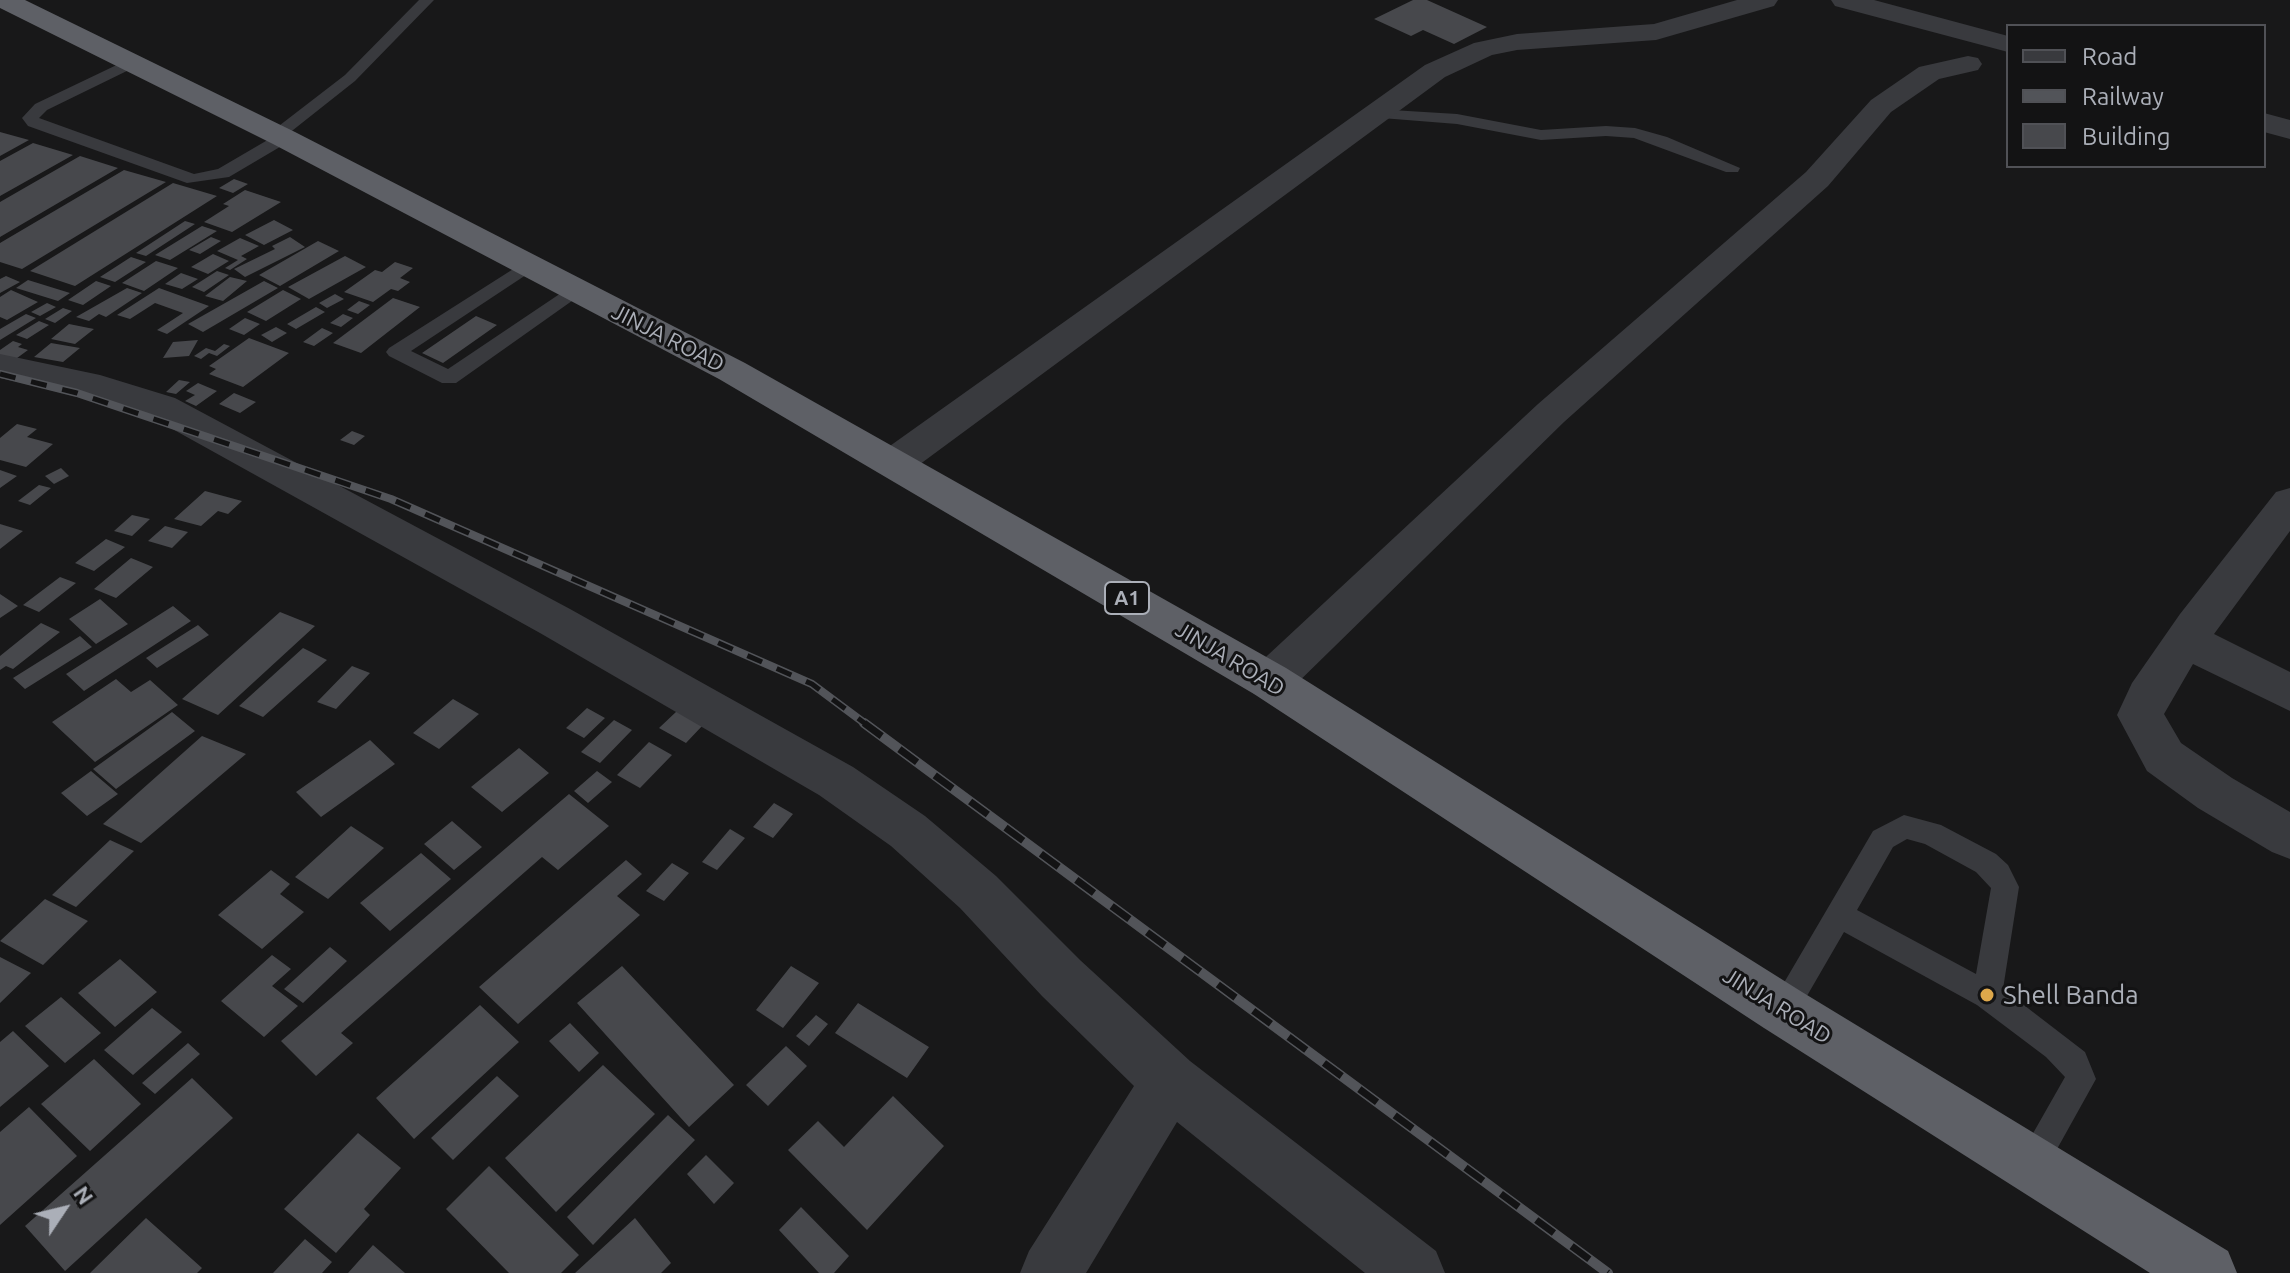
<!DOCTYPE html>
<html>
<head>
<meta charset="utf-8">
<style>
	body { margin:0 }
	#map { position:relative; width:2290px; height:1273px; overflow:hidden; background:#181819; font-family:Ubuntu,sans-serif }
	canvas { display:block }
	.legend { position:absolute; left:2006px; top:24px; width:260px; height:144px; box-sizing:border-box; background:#131314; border:2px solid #505156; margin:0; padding:10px 14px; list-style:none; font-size:24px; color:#abafb8 }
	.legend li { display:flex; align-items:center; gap:16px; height:40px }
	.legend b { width:40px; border:2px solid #505156 }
	.north { position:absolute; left:24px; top:1169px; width:80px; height:80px; -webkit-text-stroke:6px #131314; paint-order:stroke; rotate:55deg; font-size:22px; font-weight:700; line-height:32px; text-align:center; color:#abafb8 }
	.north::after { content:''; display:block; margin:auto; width:28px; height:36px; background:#abafb8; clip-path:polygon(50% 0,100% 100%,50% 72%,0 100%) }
</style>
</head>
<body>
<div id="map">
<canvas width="2290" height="1273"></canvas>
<ul class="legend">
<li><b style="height:10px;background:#393a3e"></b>Road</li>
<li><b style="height:10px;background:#525459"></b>Railway</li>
<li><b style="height:22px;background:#47484c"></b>Building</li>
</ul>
<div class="north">N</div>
</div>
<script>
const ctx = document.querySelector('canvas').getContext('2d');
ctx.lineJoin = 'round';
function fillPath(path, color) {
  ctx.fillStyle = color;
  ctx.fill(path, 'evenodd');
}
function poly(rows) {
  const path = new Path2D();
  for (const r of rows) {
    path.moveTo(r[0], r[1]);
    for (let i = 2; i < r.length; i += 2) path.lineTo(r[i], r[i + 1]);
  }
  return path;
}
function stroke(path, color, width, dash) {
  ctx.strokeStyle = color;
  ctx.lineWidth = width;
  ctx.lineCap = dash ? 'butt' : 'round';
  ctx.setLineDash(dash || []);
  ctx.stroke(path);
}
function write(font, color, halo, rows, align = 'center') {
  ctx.font = font + ' Ubuntu,sans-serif';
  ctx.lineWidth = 6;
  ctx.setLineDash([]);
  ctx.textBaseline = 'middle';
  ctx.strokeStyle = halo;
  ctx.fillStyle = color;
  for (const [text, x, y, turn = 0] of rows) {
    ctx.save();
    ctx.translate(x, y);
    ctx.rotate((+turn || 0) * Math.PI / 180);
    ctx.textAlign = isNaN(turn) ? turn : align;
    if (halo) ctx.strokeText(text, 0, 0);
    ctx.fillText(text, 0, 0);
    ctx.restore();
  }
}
const building = poly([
	[1413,0,1427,0,1487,27,1454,44,1423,30,1411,36,1374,19],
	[0,132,29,140,0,156],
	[33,143,73,155,0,196,0,161],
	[80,156,118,168,0,237,0,202],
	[124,170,166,182,22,269,0,262,0,243],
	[234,179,248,184,233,193,219,188],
	[173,183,217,196,75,286,30,271],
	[245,190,281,202,232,232,204,222,229,206,223,204],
	[274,220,293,230,264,245,245,235],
	[185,221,195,224,146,256,136,253],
	[202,226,217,231,170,260,155,255],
	[211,237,221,241,200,254,189,250],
	[290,237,305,247,245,277,234,269,275,249,272,246],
	[240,238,259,246,241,256,247,259,230,270,225,268,238,260,217,251],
	[318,241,339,251,280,286,259,275],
	[213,254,229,261,208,274,191,267],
	[345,256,366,267,309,299,288,287],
	[131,257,146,262,115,282,100,277],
	[156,261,178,268,144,291,122,283],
	[395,262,413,268,400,278,410,282,398,291,391,289,373,302,344,292,375,270,382,272],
	[217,271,229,275,204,292,192,287],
	[181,273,198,279,182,289,165,284],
	[6,276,20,282,0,293,0,279],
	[230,277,247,281,223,301,205,296],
	[28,280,70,293,58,301,16,288],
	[96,281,111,286,83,305,68,300],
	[264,281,278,288,203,332,188,324],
	[127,288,142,293,106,317,99,314,89,321,76,317],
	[159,288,209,306,167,334,157,330,183,313,155,303,130,319,117,315],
	[11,290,38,302,7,320,0,317,0,297],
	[283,290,301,299,266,321,247,312],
	[335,294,344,299,327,308,319,303],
	[393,298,420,307,361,353,333,343],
	[359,301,370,305,358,314,347,310],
	[47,303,56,307,40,316,31,312],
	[316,307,325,312,296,329,287,324],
	[63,308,72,311,55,323,45,319],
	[26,314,36,318,0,340,0,329],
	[343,314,353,318,341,327,330,323],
	[476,316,497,325,443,363,422,353],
	[245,318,260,324,244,335,229,329],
	[39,321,49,325,27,339,16,335],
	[69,324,94,329,75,344,51,339],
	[276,327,287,333,272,342,261,335],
	[322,328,333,333,314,346,303,342],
	[249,338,289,353,243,387,209,374,216,369,209,366],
	[198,340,189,356,163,358,173,342],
	[13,341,22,344,18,347,28,350,13,361,0,357,0,350],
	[51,343,80,348,63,362,34,357],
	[224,344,230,346,217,356,209,353,201,359,194,356,206,348,215,351],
	[179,380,190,382,176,394,166,392],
	[198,383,217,391,196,406,185,401,195,395,186,391],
	[234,393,256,402,240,413,219,404],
	[17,424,37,429,27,437,53,444,26,467,0,460,0,438],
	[352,431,365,436,354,445,340,440],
	[61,468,69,476,54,484,45,476],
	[0,470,17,476,0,488],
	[39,485,51,488,30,505,18,501],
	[205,491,242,501,228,514,218,511,201,526,174,519],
	[132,515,150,519,132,536,114,531],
	[0,524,23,531,0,549],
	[165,526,188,532,172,548,148,541],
	[106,539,125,547,94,571,75,563],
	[131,558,153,567,116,598,94,589],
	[60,577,76,583,39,612,23,605],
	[0,594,18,606,0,618],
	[100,599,128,624,96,644,69,619],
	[173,606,191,621,84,691,66,674],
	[280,612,315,626,218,715,182,699],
	[41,623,60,632,13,669,6,666,0,670,0,656],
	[198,625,209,635,157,668,146,658],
	[80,636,92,647,25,689,13,678],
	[303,648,327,660,263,717,239,706],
	[352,666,370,673,336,709,317,702],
	[116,679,131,692,150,680,178,705,95,762,52,722],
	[453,699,479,714,439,749,413,733],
	[587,708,605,718,584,738,566,728],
	[677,711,703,725,686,743,659,728],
	[172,712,195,731,116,789,93,769],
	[614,720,632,730,600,763,581,752],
	[202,736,246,754,141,843,103,824],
	[370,740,395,764,321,817,296,792],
	[649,742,672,755,640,788,617,775],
	[519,748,549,773,502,812,471,787],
	[91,771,118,794,87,816,61,793],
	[597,771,612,782,588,803,574,791],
	[569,794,609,826,558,870,542,857,341,1033,353,1043,316,1076,281,1041],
	[774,803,793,814,773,838,753,827],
	[452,821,482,847,454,870,424,844],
	[351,826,384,848,328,899,295,877],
	[730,829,745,838,717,870,702,862],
	[110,840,134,851,76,907,52,895],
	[421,853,451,879,390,931,360,903],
	[626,860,642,874,617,896,640,915,518,1024,479,987],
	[672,863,689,873,664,901,646,891],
	[271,870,290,884,280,894,304,912,262,949,218,915],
	[45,899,88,921,43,965,0,941],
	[330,947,347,961,303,1003,284,989],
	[272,955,291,969,272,986,298,1006,264,1037,221,1001],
	[0,957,31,973,0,1003],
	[120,959,157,992,115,1027,78,993],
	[622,966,734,1085,689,1127,577,1003],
	[791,966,819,983,783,1028,756,1010],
	[61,997,101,1033,65,1063,25,1026],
	[858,1003,929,1047,907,1078,835,1033],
	[480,1005,519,1042,414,1139,376,1098],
	[152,1008,182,1032,133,1075,104,1050],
	[816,1015,828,1024,809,1046,796,1036],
	[570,1023,599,1053,579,1072,549,1041],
	[13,1031,49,1066,0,1107,0,1042],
	[188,1043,200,1054,155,1094,142,1083],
	[786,1046,807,1066,768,1106,746,1085],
	[94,1059,141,1104,90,1151,41,1104],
	[603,1065,655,1114,556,1212,505,1158],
	[497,1076,519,1096,453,1160,431,1138],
	[192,1078,233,1118,65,1271,25,1226],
	[893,1096,944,1146,867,1230,788,1150,818,1121,844,1147],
	[29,1107,77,1156,0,1225,0,1132],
	[668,1115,695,1140,593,1245,567,1217],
	[358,1133,401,1168,364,1209,370,1215,336,1253,284,1209],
	[706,1155,734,1183,714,1204,687,1174],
	[489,1166,579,1255,561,1273,509,1273,446,1209],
	[801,1207,849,1256,834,1273,819,1273,779,1230],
	[146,1218,202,1268,197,1273,90,1273],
	[635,1218,671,1263,661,1273,575,1273],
	[305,1239,332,1262,322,1273,273,1273],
	[373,1245,405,1273,348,1273]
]);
const service = poly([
	[419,0,434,0,355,81,288,134,292,138,290,141,229,177,187,183,28,126,22,118,35,104,125,61,135,61,135,67,47,110,39,118,194,174,218,169,271,138,269,135,271,132,345,75,419,0],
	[1375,109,1457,114,1541,130,1606,126,1635,128,1667,137,1740,168,1738,172,1726,172,1634,138,1606,136,1541,140,1457,124,1369,117,1369,111,1375,109],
	[529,259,535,261,538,265,535,269,411,351,448,369,570,287,584,287,586,291,456,383,442,383,389,356,386,352,389,348,529,259],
	[1904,815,1941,825,1996,854,2008,865,2019,887,2003,989,2085,1052,2096,1079,2042,1176,2031,1181,2020,1176,2015,1165,2065,1077,2046,1057,1977,1005,1844,932,1793,1020,1783,1024,1773,1020,1768,1010,1873,831,1904,815],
	[1907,839,1925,844,1976,872,1991,888,1976,974,1857,910,1893,847,1907,839]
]);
const minor = poly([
	[1737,0,1778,0,1774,6,1656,40,1517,50,1492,55,1445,77,908,473,894,477,880,473,874,463,880,453,1425,65,1474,43,1517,34,1654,24,1737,0],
	[1831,0,1874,0,2008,36,2008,52,1835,6,1831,0],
	[1968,56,1978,58,1982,64,1978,70,1939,79,1891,112,1828,186,1564,422,1286,694,1270,699,1254,694,1247,681,1254,668,1538,404,1806,172,1871,100,1919,67,1968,56],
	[2264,113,2290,120,2290,139,2264,132,2264,113],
	[0,354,100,375,175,398,570,609,853,767,925,816,996,876,1080,960,1190,1061,1436,1251,1445,1273,1365,1273,1177,1122,1086,1273,1020,1273,1029,1251,1134,1086,1042,996,960,908,891,846,819,795,540,633,149,416,93,398,0,378,0,354],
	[2290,488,2290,531,2214,634,2290,672,2290,711,2193,664,2164,714,2181,743,2232,778,2290,812,2290,859,2272,852,2198,808,2147,771,2117,715,2132,683,2180,614,2276,492,2290,488]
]);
const trunk = poly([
	[0,0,25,0,295,132,745,363,1286,668,1802,992,2228,1251,2237,1273,2150,1273,1764,1028,1254,694,719,379,273,144,0,8,0,0]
]);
const railFar1 = poly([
	[0,374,77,393,391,499,812,684,867,725]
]);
const rail = poly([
	[864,723,1608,1273]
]);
const markers = [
	[1987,995,8,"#dea84b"]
];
const shields = [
	[1127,598,44]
];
const shieldNames = [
	["A1",1127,598]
];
const streetNames = [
	["JINJA ROAD",668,338,27],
	["JINJA ROAD",1230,659,31],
	["JINJA ROAD",1777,1006,32]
];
const nearPoinames = [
	["Shell Banda",2003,995]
];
fillPath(building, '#47484c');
fillPath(service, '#393a3e');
fillPath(minor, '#393a3e');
fillPath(trunk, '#5e6066');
stroke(railFar1, '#525459', 8);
stroke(rail, '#525459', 10);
stroke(railFar1, '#131314', 5, [16]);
stroke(rail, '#131314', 7, [22]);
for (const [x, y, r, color] of markers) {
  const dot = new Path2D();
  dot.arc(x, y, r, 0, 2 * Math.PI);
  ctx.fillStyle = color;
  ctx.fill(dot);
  stroke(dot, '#131314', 3);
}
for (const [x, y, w] of shields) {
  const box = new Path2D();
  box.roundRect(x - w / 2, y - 16, w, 32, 6);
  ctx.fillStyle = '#131314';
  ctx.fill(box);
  stroke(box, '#abafb8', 2);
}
write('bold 20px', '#abafb8', null, shieldNames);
write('22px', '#abafb8', '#131314', streetNames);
write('26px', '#abafb8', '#131314', nearPoinames, 'left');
</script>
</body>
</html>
